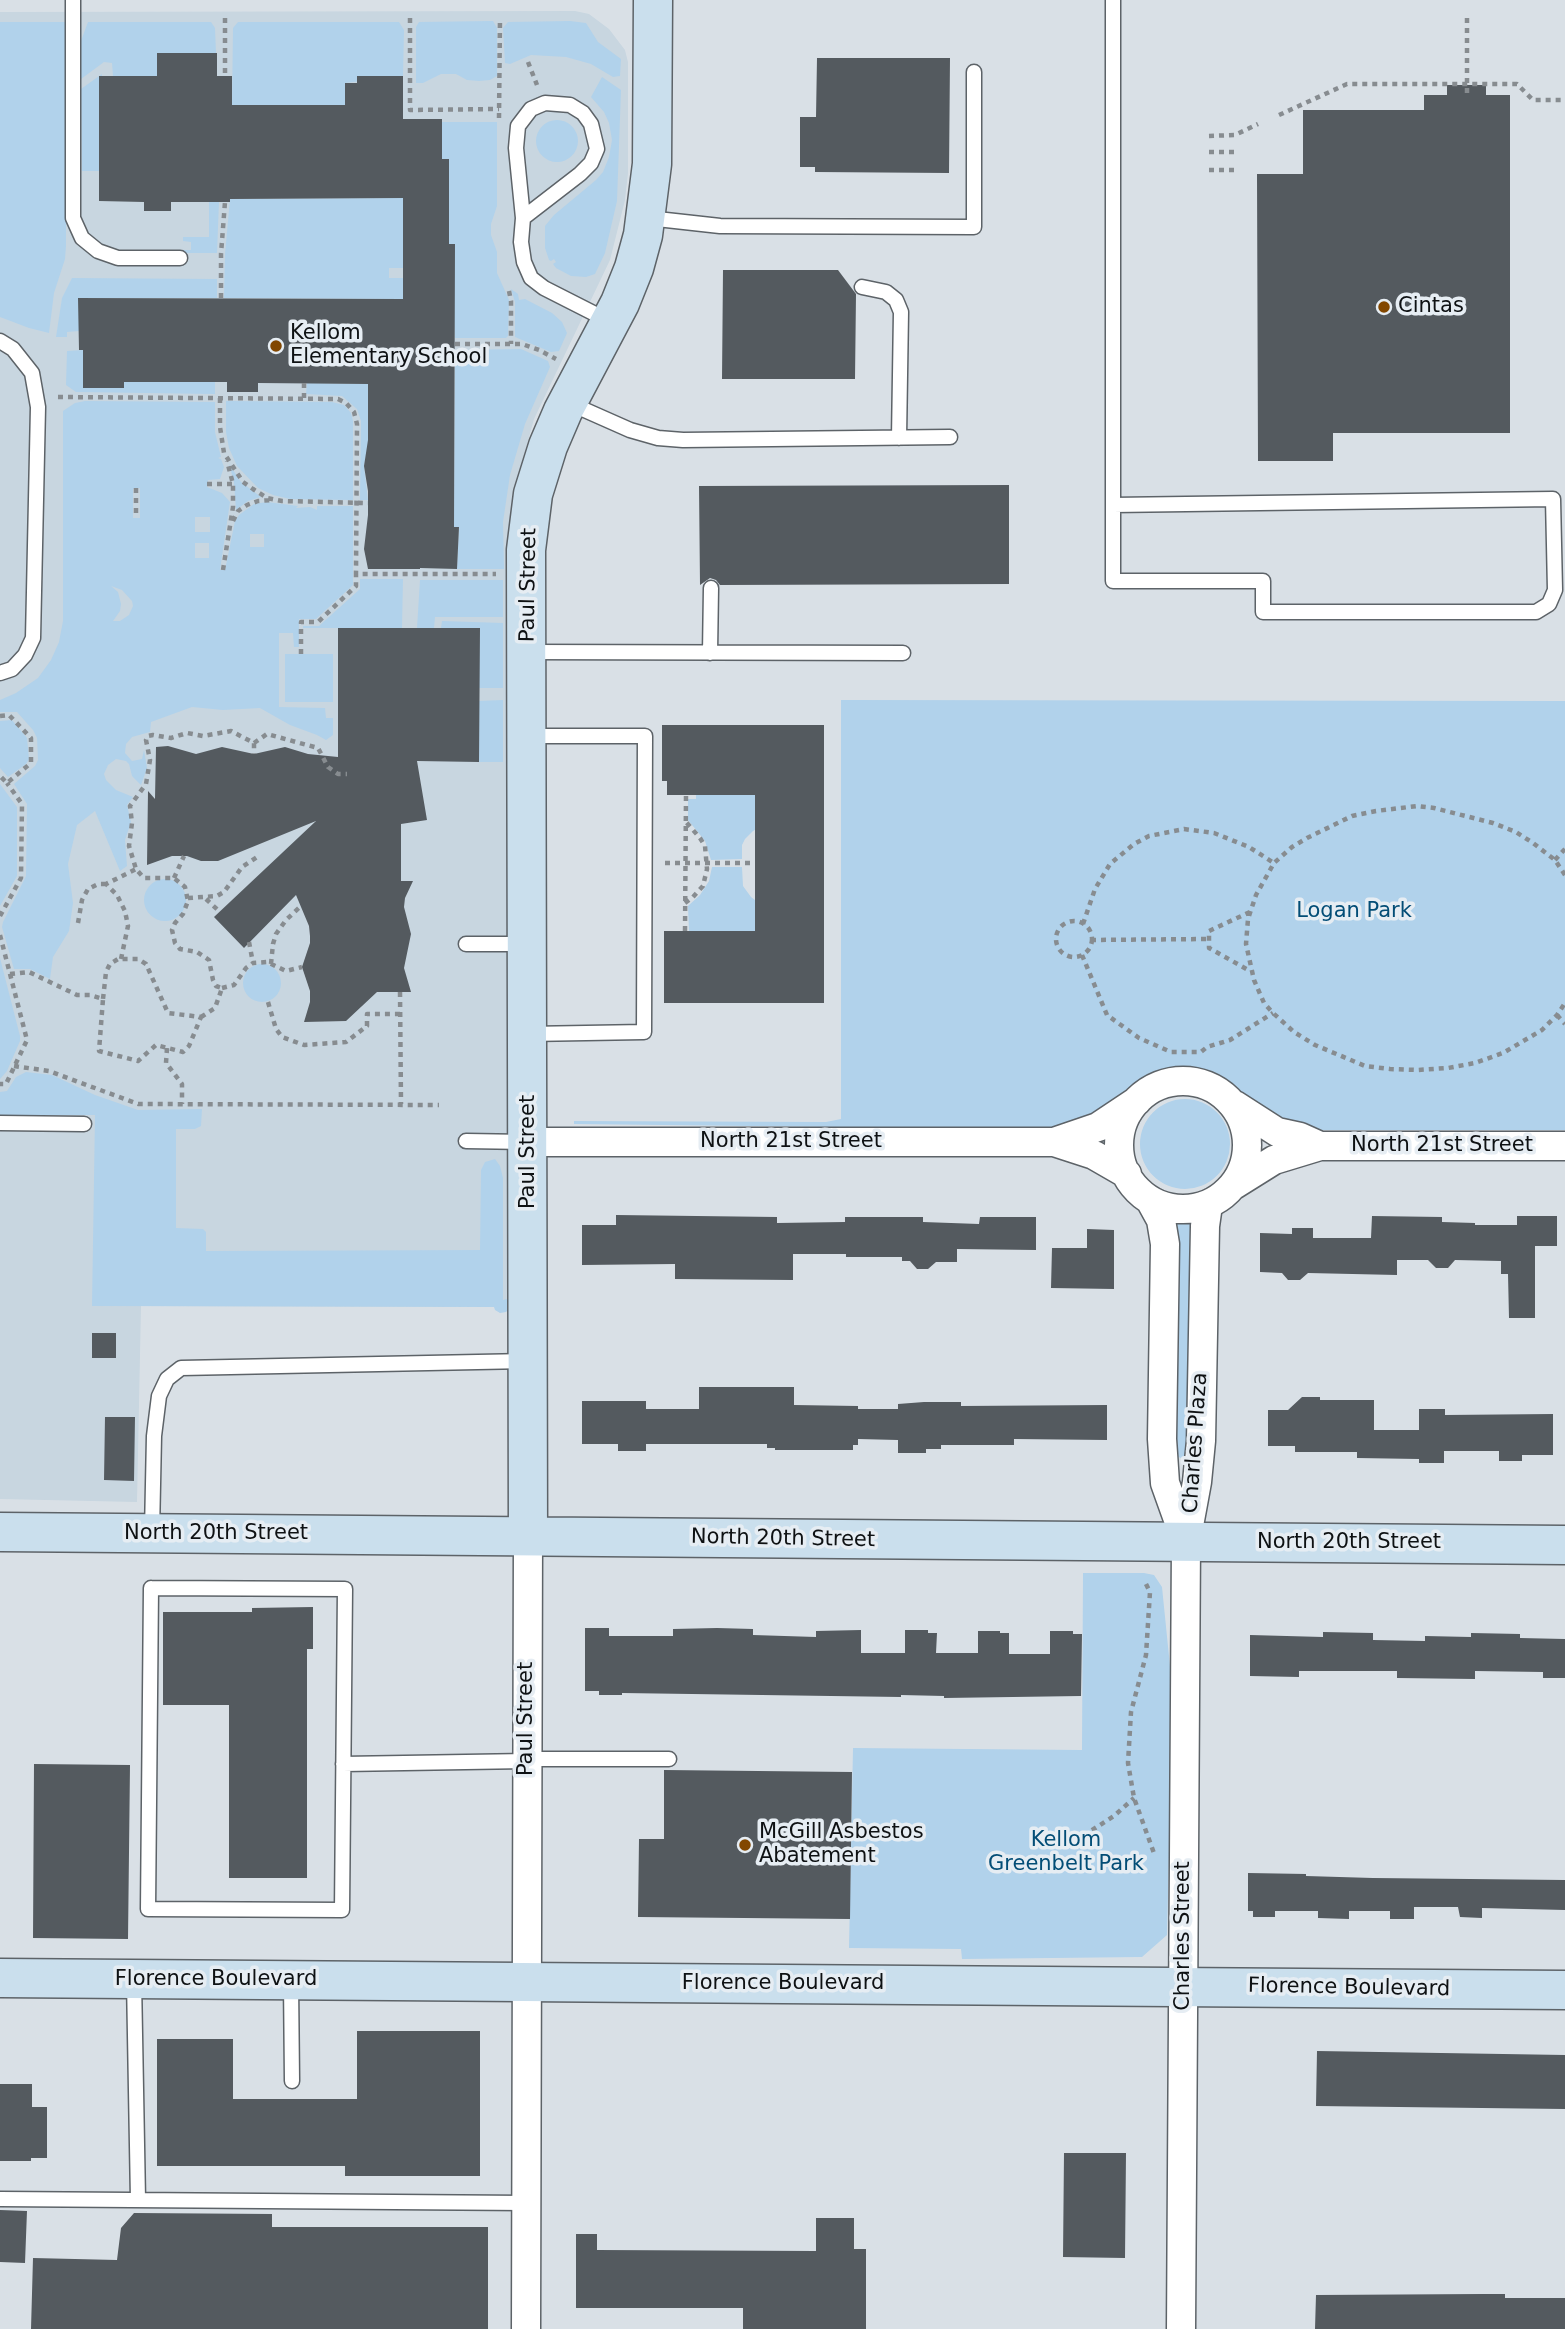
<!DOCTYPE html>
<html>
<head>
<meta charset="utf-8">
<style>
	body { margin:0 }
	canvas { display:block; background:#d9e0e6 }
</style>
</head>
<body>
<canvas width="1565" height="2329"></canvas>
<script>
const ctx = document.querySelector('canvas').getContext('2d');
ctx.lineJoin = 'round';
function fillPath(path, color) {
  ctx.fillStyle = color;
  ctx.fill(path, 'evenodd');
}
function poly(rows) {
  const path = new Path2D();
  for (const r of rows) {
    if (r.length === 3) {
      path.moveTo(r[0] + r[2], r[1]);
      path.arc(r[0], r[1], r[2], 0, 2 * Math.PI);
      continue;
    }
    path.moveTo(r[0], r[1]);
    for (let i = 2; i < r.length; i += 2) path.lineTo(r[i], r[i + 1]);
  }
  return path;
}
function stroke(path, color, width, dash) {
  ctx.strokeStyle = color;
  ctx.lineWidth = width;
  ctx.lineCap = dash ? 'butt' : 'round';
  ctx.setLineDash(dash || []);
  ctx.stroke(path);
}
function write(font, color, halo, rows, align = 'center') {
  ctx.font = font + ' "DejaVu Sans",sans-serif';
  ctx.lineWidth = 7;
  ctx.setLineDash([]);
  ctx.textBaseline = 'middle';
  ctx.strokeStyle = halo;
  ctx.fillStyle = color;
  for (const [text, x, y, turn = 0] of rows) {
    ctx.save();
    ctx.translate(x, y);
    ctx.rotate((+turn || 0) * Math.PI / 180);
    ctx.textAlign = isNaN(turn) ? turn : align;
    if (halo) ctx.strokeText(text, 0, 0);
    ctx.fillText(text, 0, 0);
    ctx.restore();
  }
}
const built = poly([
	[575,11,589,14,609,29,625,50,628,62,628,173,625,200,610,260,534,419,515,488,511,523,508,1307,141,1306,137,1502,0,1499,0,12]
]);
const green = poly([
	[493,21,497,28,497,76,490,80,479,81,467,80,456,74,441,74,423,83,416,83,416,27,419,22],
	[570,21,586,23,598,42,621,59,620,76,613,77,591,64,566,57,531,55,510,64,505,63,503,28,508,22],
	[0,22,69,22,66,28,66,246,65,259,54,293,49,333,29,328,0,317],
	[88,22,211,22,215,28,216,53,157,53,157,76,113,76,112,63,104,62,81,79,81,41],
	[238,22,399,22,404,30,403,76,345,83,345,105,232,105,233,28],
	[102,74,99,171,82,171,81,89],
	[602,77,621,90,617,201,605,253,595,274,586,277,571,276,556,268,553,264,556,262,554,259,551,261,549,260,545,248,545,226,554,215,596,180,603,172,609,157,612,140,609,123,604,112,591,97],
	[557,141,21],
	[442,122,497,122,497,206,491,224,491,235,497,252,497,273,509,300,508,336,506,338,455,338,449,244,449,159,442,159],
	[403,198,403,268,389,268,389,278,403,278,403,299,224,298,225,254,230,199],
	[209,202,219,202,217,253,185,253,183,250,191,250,191,242,183,241,183,237,209,237],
	[72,278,217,279,217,298,79,298,79,331,67,332,67,337,56,337,62,298],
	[511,289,518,294,519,300,525,299,552,313,562,322,567,333,559,351,551,352,515,337,515,302],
	[521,349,548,361,550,367,525,424,510,475,503,522,504,569,457,569,459,527,454,527,455,350],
	[83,350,84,388,124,388,124,382,215,382,215,394,76,392,66,385,67,351],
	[307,383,369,384,369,440,364,466,368,500,360,500,361,421,357,409,342,396,306,394],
	[85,401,215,402,215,432,221,457,218,458,221,459,224,467,220,479,208,480,207,487,222,493,230,502,220,570,225,570,235,521,239,515,254,504,267,502,298,506,296,508,310,507,317,510,317,506,353,506,353,585,316,619,299,619,299,647,294,647,293,633,279,633,279,707,325,708,326,718,333,718,333,735,326,740,317,735,290,725,260,708,223,710,192,707,151,722,150,732,132,737,126,744,125,753,132,761,142,759,144,750,147,768,141,785,132,776,129,764,126,761,116,759,108,765,104,774,106,780,116,790,133,797,127,805,131,822,125,840,127,866,120,871,95,811,77,825,68,864,73,903,69,931,53,957,50,979,30,969,14,969,2,927,3,922,26,876,27,804,14,784,35,766,38,760,37,738,33,730,17,712,0,712,0,700,16,693,38,678,51,660,59,642,63,621,63,411,75,403],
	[140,488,140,518,133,518,133,489],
	[195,517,210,517,210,532,195,532],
	[250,534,264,534,264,547,250,547],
	[195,543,209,543,209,558,195,558],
	[111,586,122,590,132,601,133,606,129,615,120,621,113,621,120,611,121,604,118,592],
	[226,401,332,402,344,405,351,413,353,421,353,500,290,499,273,495,258,488,237,466,229,448,226,432],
	[229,464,241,482,261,497,248,501,236,510,234,482],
	[360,579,403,579,402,628,303,628,303,626,319,626,360,589],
	[420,580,503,580,503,617,435,617,434,628,417,628],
	[442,621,503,623,503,688,479,688,441,628],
	[285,654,333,654,333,702,285,702],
	[503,700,503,762,479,762,479,701],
	[841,700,1565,701,1565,1130,1299,1130,1254,1108,1237,1087,1215,1073,1201,1069,1185,1068,1161,1071,1149,1077,1137,1084,1117,1105,1061,1128,841,1130,840,1127,574,1124,574,1121,826,1122,841,1119],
	[12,720,27,738,29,759,26,764,8,777,0,768,0,721],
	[0,784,17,807,17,876,0,906],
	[696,795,771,795,770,821,753,831,745,839,742,845,742,859,711,860,705,841,688,820,688,799,696,799],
	[712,867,742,867,743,886,751,897,759,903,768,931,689,931,688,906,700,895,709,881],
	[165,900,21],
	[0,958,20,1036,20,1041,7,1071,0,1079],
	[262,983,19],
	[26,1072,52,1075,95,1095,138,1110,202,1109,201,1126,195,1129,176,1129,176,1228,203,1229,206,1232,206,1251,480,1250,481,1170,485,1162,495,1159,500,1166,503,1178,503,1300,507,1299,507,1178,510,1174,510,1308,506,1312,500,1313,495,1310,494,1307,92,1306,95,1115,0,1115,0,1092,7,1091,16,1077],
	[1185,1144,45],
	[1173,1220,1196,1220,1186,1460,1176,1456],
	[1083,1573,1144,1573,1154,1575,1162,1587,1173,1696,1167,1935,1142,1957,962,1959,961,1949,849,1948,853,1748,1082,1750]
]);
const building = poly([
	[157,53,217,53,217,76,232,76,232,105,345,105,345,83,357,83,357,76,403,76,403,119,442,119,442,159,449,159,449,244,455,244,454,527,459,527,457,569,420,568,420,569,368,569,364,549,368,515,368,491,364,466,368,440,368,384,258,383,258,392,227,392,227,382,124,382,124,388,83,388,83,350,79,350,78,298,403,299,403,198,230,199,230,202,171,202,171,211,144,211,144,202,99,201,99,76,157,76],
	[817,58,950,58,949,173,815,172,815,167,800,167,800,117,816,117],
	[1447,85,1486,85,1486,95,1510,95,1510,433,1333,433,1333,461,1258,461,1257,174,1303,174,1303,110,1424,110,1424,95,1447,95],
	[723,270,838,270,856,294,855,379,722,379],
	[1009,485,1009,584,720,585,716,580,710,578,700,585,699,486],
	[338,628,480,628,479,762,417,761,427,820,401,824,401,881,413,881,405,898,404,907,411,934,404,968,411,992,377,992,346,1021,304,1022,310,1002,310,991,302,967,310,943,310,936,309,926,296,895,244,948,214,917,316,821,218,861,201,861,187,856,172,856,147,865,148,791,155,799,156,747,168,746,196,754,222,747,254,754,285,747,308,754,338,757],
	[662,725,824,725,824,1003,664,1003,664,931,755,931,755,795,667,795,667,781,662,781],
	[616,1215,777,1217,777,1223,845,1222,845,1217,923,1217,923,1222,979,1224,980,1217,1036,1217,1036,1250,957,1249,957,1262,936,1262,928,1269,917,1269,910,1261,902,1261,902,1257,846,1257,846,1254,793,1254,793,1280,675,1279,675,1264,582,1265,582,1225,616,1225],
	[1372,1216,1442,1217,1442,1222,1475,1223,1475,1225,1517,1225,1517,1216,1557,1216,1557,1246,1535,1246,1535,1318,1509,1318,1508,1274,1501,1274,1501,1261,1455,1260,1448,1268,1436,1268,1428,1260,1397,1260,1397,1275,1308,1273,1300,1280,1288,1280,1282,1273,1260,1272,1260,1233,1292,1234,1292,1228,1313,1228,1313,1238,1371,1238],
	[1087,1229,1114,1230,1114,1289,1051,1288,1052,1248,1087,1248],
	[92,1333,116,1333,116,1358,92,1358],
	[699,1387,794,1387,794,1405,858,1406,858,1409,898,1409,898,1404,924,1402,961,1402,961,1406,1107,1405,1107,1440,1014,1439,1014,1445,941,1445,941,1449,926,1449,926,1453,898,1453,898,1440,858,1439,858,1445,853,1445,853,1450,775,1450,775,1448,767,1448,767,1444,646,1444,646,1451,618,1451,618,1444,582,1444,582,1401,646,1401,646,1409,699,1409],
	[1302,1397,1320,1397,1320,1400,1374,1400,1374,1430,1419,1430,1419,1409,1445,1409,1445,1415,1553,1414,1553,1455,1522,1455,1522,1461,1499,1461,1499,1451,1444,1451,1444,1463,1419,1463,1419,1459,1357,1458,1357,1452,1295,1452,1295,1446,1268,1446,1268,1410,1288,1410],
	[105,1417,135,1417,134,1481,104,1480],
	[313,1607,313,1649,307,1649,307,1878,229,1878,229,1705,163,1705,163,1612,252,1612,252,1608],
	[585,1628,609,1628,609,1636,673,1636,673,1629,717,1628,753,1629,753,1635,816,1637,816,1631,861,1630,861,1653,905,1653,905,1630,928,1630,928,1633,937,1633,936,1653,978,1653,978,1631,1000,1631,1000,1633,1009,1633,1009,1654,1050,1654,1050,1631,1073,1631,1073,1634,1082,1634,1081,1696,944,1698,944,1696,901,1695,901,1697,622,1693,622,1695,599,1695,599,1691,585,1691],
	[1323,1632,1373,1633,1373,1640,1425,1641,1425,1636,1471,1637,1471,1633,1520,1634,1520,1638,1565,1639,1565,1678,1543,1678,1543,1672,1475,1671,1475,1679,1397,1678,1397,1671,1299,1671,1299,1677,1250,1676,1250,1635,1323,1637],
	[34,1764,130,1765,128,1939,33,1938],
	[664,1770,852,1772,850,1919,638,1917,639,1839,664,1839],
	[1248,1873,1306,1874,1306,1876,1373,1878,1565,1880,1565,1910,1482,1908,1482,1918,1460,1917,1458,1907,1414,1907,1414,1919,1390,1919,1390,1911,1349,1911,1349,1919,1318,1918,1318,1911,1275,1911,1275,1917,1253,1917,1253,1911,1248,1911],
	[357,2031,480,2031,480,2176,345,2176,345,2166,157,2166,157,2039,233,2039,233,2099,357,2099],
	[1317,2051,1565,2055,1565,2109,1316,2106],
	[0,2084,32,2084,32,2107,47,2107,47,2158,31,2158,31,2161,0,2161],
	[1064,2153,1126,2153,1125,2258,1063,2257],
	[0,2210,27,2211,25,2263,0,2262],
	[134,2213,272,2214,272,2227,488,2227,488,2329,31,2329,33,2258,117,2260,121,2228],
	[816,2218,854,2218,854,2249,866,2249,866,2329,743,2329,743,2308,576,2308,576,2234,597,2234,597,2250,816,2251],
	[1483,2294,1505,2294,1505,2298,1565,2298,1565,2329,1315,2329,1316,2295]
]);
const path = poly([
	[225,18,225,76],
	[410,18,410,110,499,109],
	[1467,18,1467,95],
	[528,62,537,85],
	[1279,115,1347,84,1517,84,1533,100,1565,100],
	[499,118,500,18],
	[1209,136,1235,135,1258,124],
	[1209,152,1235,152],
	[1209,170,1235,170],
	[509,291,511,301,511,344],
	[221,298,221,254,225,202],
	[455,344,522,344,539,350,556,359],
	[304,383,304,398],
	[58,397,338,399,346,403,354,412,357,424,356,574,496,574],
	[220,398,220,427,224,453,243,482,253,489,267,498,282,501,368,503],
	[207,484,233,484],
	[136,488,136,518],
	[233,521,238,511,247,505,258,501,272,500],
	[223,570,233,507,233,484,227,461],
	[301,654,301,622,318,622,356,586,356,574],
	[0,716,9,715,31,738,31,763,7,783,0,776],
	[254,743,267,734,318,748,328,767,338,774,347,774],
	[1555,860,1565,849],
	[665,863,755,863],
	[1565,875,1555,860,1533,843,1516,832,1493,823,1434,808,1417,806,1376,811,1352,816,1307,838,1292,847,1274,863,1256,895,1248,919,1246,944,1254,980,1264,1003,1273,1013,1294,1032,1315,1045,1365,1066,1390,1069,1418,1070,1448,1068,1475,1063,1503,1053,1542,1030,1557,1015,1565,1003],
	[174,878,184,856],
	[188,898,217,896,224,892,242,867,257,857],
	[206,899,220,912],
	[685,903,693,897,703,886,707,869,705,846,700,838,686,822],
	[1250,912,1209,931,1209,948,1250,971],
	[0,916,21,878,22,804,7,783],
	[1074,939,18],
	[78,923,82,900,88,889,98,884,106,884],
	[1083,924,1095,889,1110,864,1134,844,1149,836,1184,829,1214,833,1249,847,1274,863],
	[685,931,686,795],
	[0,935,27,1040,6,1084,0,1084],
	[1091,940,1209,939],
	[249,942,253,963],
	[1082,955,1107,1015,1139,1038,1171,1052,1201,1052,1207,1047,1230,1040,1273,1013],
	[121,959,128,926,125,911,117,895,106,884,136,869],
	[271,964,273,944,276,934,286,920,302,905],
	[10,974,29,972,77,995,90,995,103,999,99,1051,138,1061,156,1045,183,1052,189,1046,201,1017,168,1013,146,964,138,959,118,959,110,964,106,972,103,999],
	[222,988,234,985,246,968,253,963,267,962,286,971,302,967],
	[400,992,401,1104],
	[268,1002,276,1029,282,1037,304,1045,346,1042,367,1026,367,1014,400,1014],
	[1557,1015,1565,1024],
	[201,1017,215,1008,222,988,216,986,213,980,209,960,197,952,180,949,175,943,172,930,175,923,183,914,188,901,185,887,174,878,144,878,136,869,129,846,132,823,130,806,146,784,150,760,146,740,148,736,153,735,171,738,187,733,203,736,231,731,254,743,254,754],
	[167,1048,166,1063,182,1084,182,1104],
	[14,1066,49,1071,138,1104,439,1105],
	[1146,1584,1150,1592,1146,1655,1131,1712,1128,1763,1134,1798,1155,1856],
	[1063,1834,1086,1834,1114,1816,1134,1798]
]);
const lane = poly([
	[73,0,73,218,82,238,98,251,118,258,180,258],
	[1113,0,1113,581,1263,581,1263,612,1536,612,1549,604,1555,590,1553,499,1113,505],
	[523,218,580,174,591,163,597,149,591,124,583,113,570,105,545,103,531,109,518,126,516,148,523,218,521,242,524,262,531,278,544,288,607,320],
	[648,218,720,226,974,227,974,72],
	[862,287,886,292,896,300,901,312,899,438],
	[0,341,13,349,32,373,38,407,33,638,25,655,12,669,0,673],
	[569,403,630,430,658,438,683,440,950,437],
	[528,652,903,653],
	[710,653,711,588],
	[466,944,526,944],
	[528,1034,644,1032,645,736,529,736],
	[0,1123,84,1124],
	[466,1141,527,1142],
	[152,1532,154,1436,159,1396,167,1379,181,1368,527,1361],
	[151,1588,345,1589,342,1910,148,1909,151,1588],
	[527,1759,669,1759],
	[343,1764,527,1761],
	[134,1980,138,2200],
	[291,1982,292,2081],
	[0,2199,526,2203]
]);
const street = poly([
	[1183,1145,64],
	[1235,1105,1277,1132,1300,1137,1320,1146],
	[529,1142,1054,1142,1098,1127,1137,1101],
	[1054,1142,1094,1155,1127,1174],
	[1234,1185,1274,1160,1320,1146,1565,1146],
	[1150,1200,1161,1220,1165,1244,1162,1439,1165,1483,1185,1539],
	[526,2329,528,1536],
	[1181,2329,1186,1542,1197,1482,1201,1441,1205,1226,1208,1205]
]);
const secondary = poly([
	[0,1532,1565,1545],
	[528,1536,526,550,533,494,548,446,563,411,620,303,634,268,643,235,652,164,653,0],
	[0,1978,1565,1990]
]);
const markers = [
	[1384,307,7,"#824700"],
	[276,346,7,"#824700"],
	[745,1845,7,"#824700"]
];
const poiNames = [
	["Cintas",1398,307],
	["Kellom",290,334],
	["Elementary School",290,358],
	["McGill Asbestos",759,1833],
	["Abatement",759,1857]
];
const streetNames = [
	["Paul Street",529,585,-89],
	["North 21st Street",791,1142],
	["North 21st Street",1442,1146],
	["Paul Street",529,1152,-90],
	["Charles Plaza",1196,1443,-86],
	["North 20th Street",216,1534],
	["North 20th Street",783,1539,1],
	["North 20th Street",1349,1543],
	["Paul Street",527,1719,-90],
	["Charles Street",1184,1936,-90],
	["Florence Boulevard",216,1980],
	["Florence Boulevard",783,1984],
	["Florence Boulevard",1349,1988,1]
];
const parkNames = [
	["Logan Park",1354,912],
	["Kellom",1066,1841],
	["Greenbelt Park",1066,1865]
];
fillPath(built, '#c8d6e0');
fillPath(green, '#b1d2eb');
fillPath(building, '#545a5f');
stroke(lane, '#5d6368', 17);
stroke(street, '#5d6368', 31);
stroke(secondary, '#5d6368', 41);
stroke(path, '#878c90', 4.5, [5, 5]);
stroke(lane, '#fff', 14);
stroke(street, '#fff', 28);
stroke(secondary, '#cadfed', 38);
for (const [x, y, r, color] of markers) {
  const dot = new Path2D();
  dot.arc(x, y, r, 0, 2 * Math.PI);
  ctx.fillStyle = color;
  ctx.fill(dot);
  stroke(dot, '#e6edf3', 2.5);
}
write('21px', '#0e1113', '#e6edf3', poiNames, 'left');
write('21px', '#0e1113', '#e6edf3', streetNames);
write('21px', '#034d76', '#e6edf3', parkNames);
</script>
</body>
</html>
